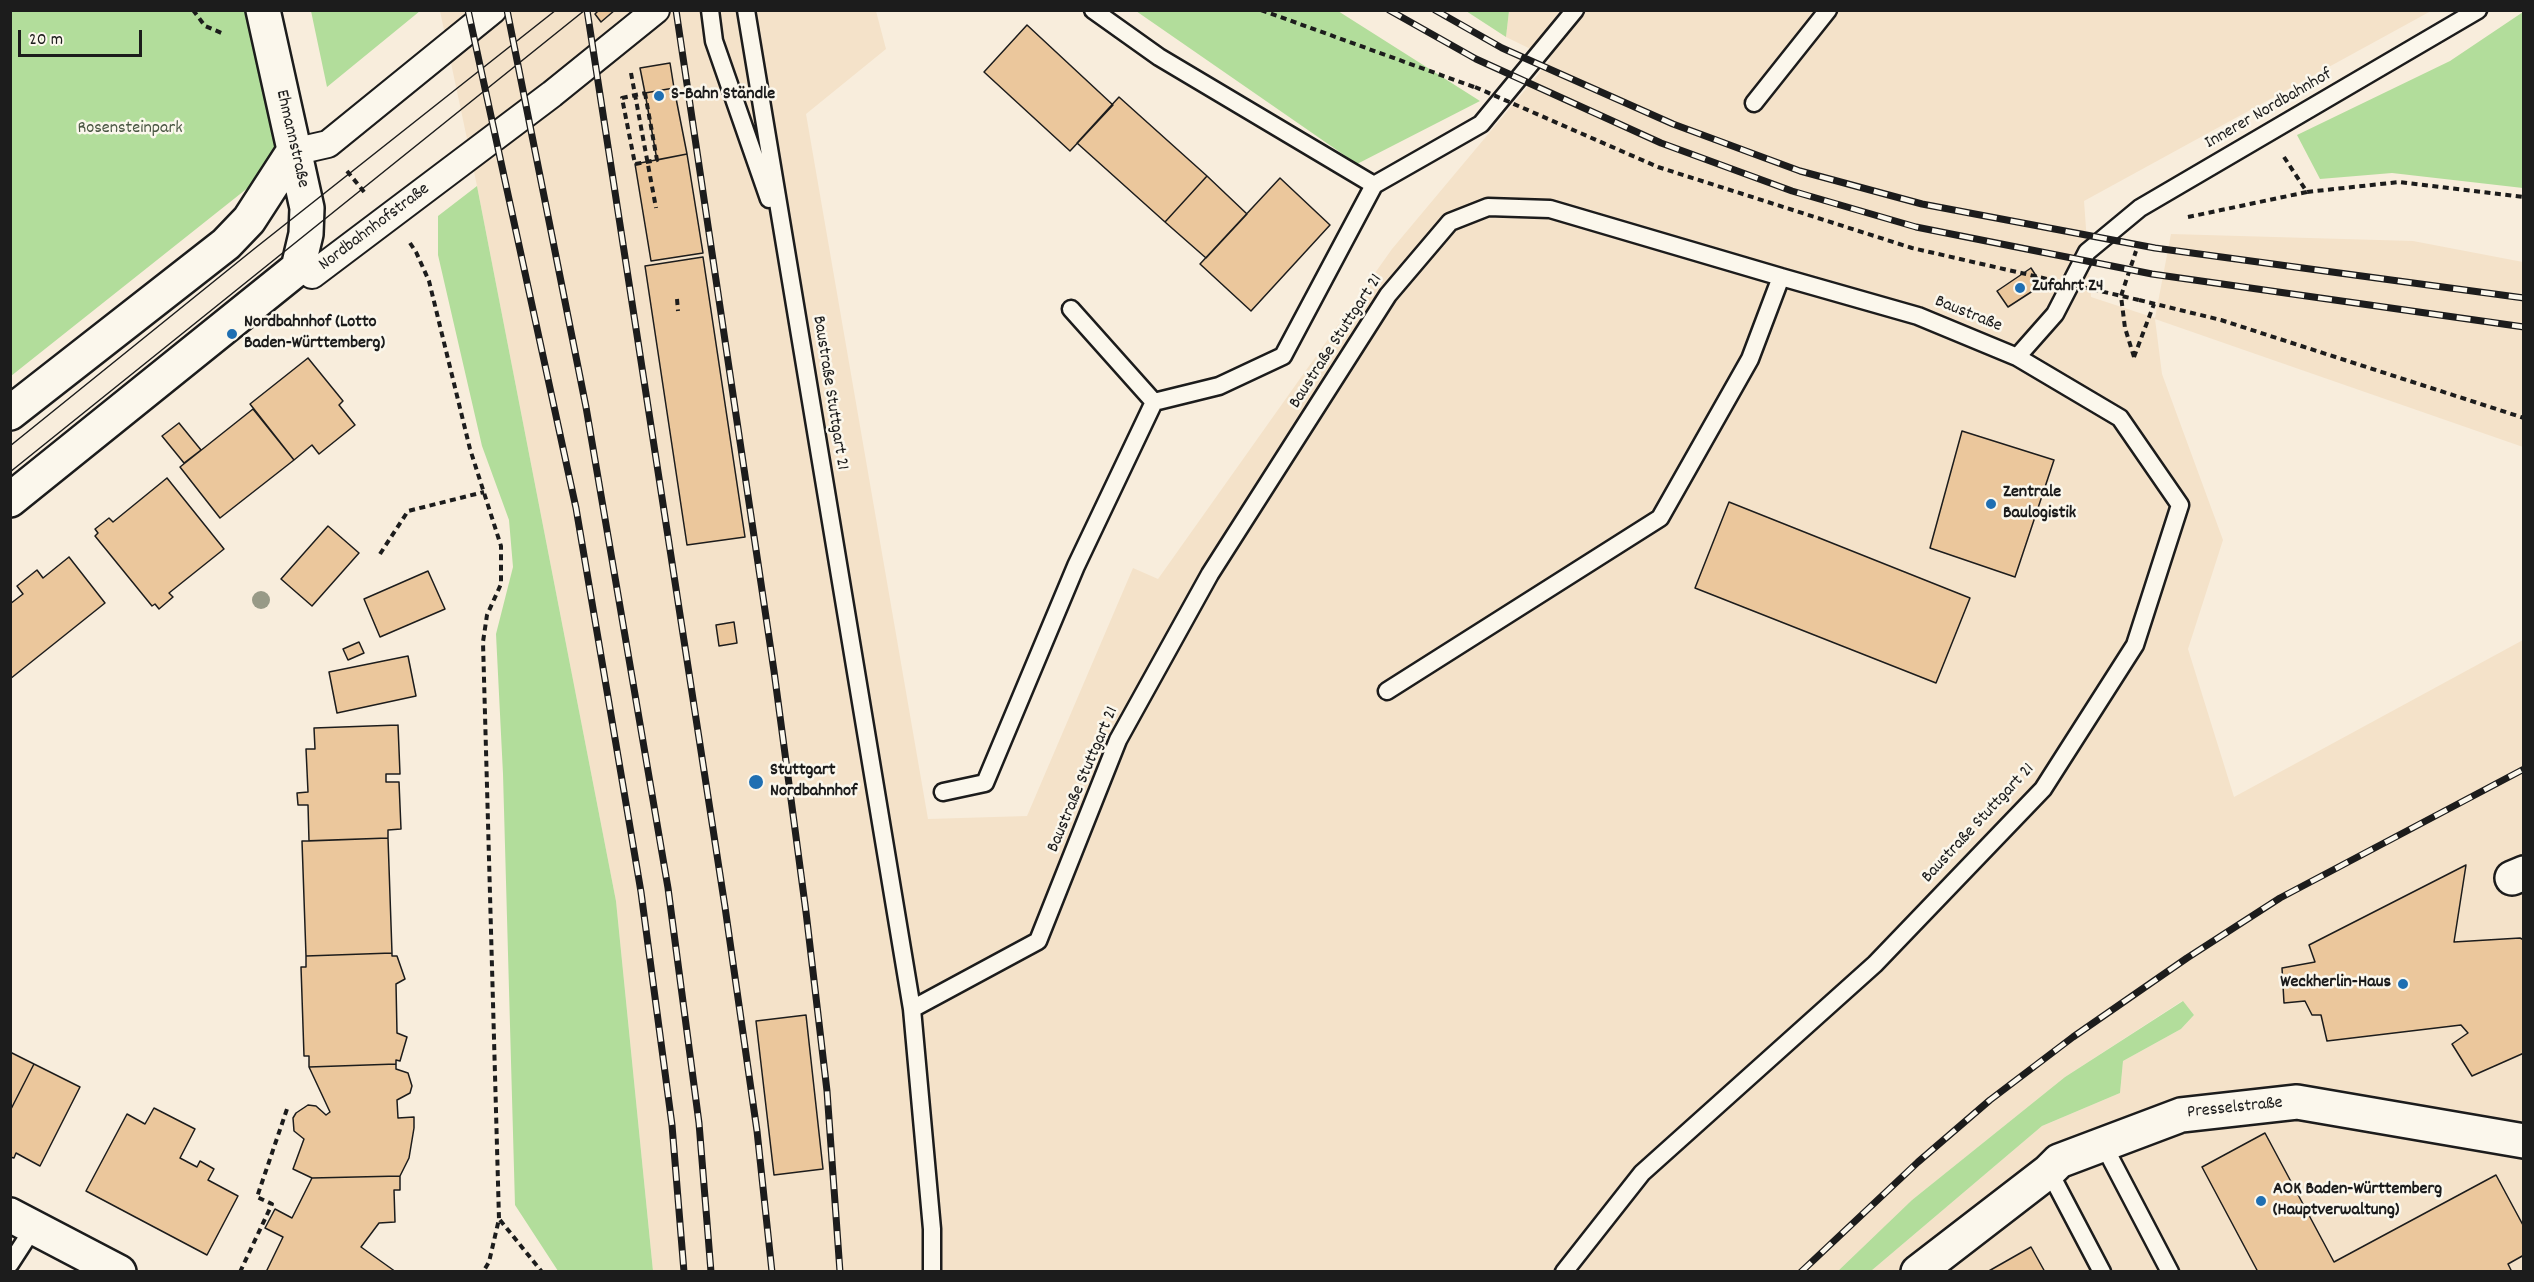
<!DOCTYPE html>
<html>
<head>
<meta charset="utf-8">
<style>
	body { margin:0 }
	#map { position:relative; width:2534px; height:1282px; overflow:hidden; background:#f8eddc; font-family:Dekko,sans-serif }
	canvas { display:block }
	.frame { position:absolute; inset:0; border:12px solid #1c1c1c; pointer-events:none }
	.scale { position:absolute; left:18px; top:30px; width:124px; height:27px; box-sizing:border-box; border:3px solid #1c1c1c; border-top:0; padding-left:8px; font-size:18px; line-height:21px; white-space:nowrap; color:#1c1c1c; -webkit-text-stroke:4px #fbf7ec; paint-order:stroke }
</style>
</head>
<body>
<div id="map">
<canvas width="2534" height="1282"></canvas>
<div class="frame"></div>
<div class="scale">20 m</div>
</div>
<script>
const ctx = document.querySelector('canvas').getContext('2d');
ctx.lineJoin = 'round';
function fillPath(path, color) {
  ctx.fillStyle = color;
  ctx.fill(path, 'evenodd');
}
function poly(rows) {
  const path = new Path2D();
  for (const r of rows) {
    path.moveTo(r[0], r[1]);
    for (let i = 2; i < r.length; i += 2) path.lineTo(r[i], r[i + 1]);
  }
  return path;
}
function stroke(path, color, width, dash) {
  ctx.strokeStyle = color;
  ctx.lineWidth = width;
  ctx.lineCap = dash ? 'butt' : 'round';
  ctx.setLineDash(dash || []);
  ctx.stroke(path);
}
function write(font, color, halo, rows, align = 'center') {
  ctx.font = font + ' Dekko,sans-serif';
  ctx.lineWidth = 5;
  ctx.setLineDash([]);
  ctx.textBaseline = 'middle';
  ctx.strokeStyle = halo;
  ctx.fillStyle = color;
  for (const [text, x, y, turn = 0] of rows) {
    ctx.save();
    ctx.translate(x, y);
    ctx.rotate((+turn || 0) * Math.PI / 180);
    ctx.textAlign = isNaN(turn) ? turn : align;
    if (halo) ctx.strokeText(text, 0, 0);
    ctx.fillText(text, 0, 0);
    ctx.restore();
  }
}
const built = poly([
	[440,11,876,11,886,49,806,114,928,819,1027,816,1133,568,1158,579,1392,249,1551,59,1506,37,1509,11,2431,11,2084,201,2091,297,2155,318,2171,234,2413,241,2523,262,2523,447,2155,319,2162,374,2223,540,2188,649,2234,797,2523,640,2523,1271,1871,1271,2042,1126,2120,1093,2123,1061,2181,1029,2194,1015,2182,1001,2065,1077,1912,1200,1838,1271,653,1271,616,901,477,186]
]);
const green = poly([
	[11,11,263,11,293,152,11,376],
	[311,11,311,10,420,11,327,87],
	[1136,11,1338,11,1480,101,1357,164],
	[1466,11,1509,11,1506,37],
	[2523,12,2523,188,2392,173,2320,179,2297,135,2450,61],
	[477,186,616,901,653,1271,558,1271,515,1205,503,774,496,634,513,567,509,520,482,446,438,255,438,216],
	[2183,1001,2194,1015,2181,1029,2123,1061,2120,1093,2042,1126,1871,1271,1838,1271,1912,1200,2065,1077]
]);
const building = poly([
	[599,10,615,10,601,22,595,14,599,10],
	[1027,25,1113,105,1070,151,984,72,1027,25],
	[670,63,674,88,645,93,640,68,670,63],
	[674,88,687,154,657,160,645,93,674,88],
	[1119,97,1207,176,1165,222,1077,143,1119,97],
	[687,154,703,253,651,261,635,164,687,154],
	[1207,176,1247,214,1206,258,1165,222,1207,176],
	[1280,178,1330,225,1251,311,1200,264,1280,178],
	[703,257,745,537,687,545,645,266,703,257],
	[2031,268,2042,285,2008,307,1997,291,2031,268],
	[308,358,343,401,339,405,355,425,319,454,312,445,294,460,250,404,308,358],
	[253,409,294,460,220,518,180,467,253,409],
	[179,423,201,450,184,463,162,436,179,423],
	[1962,431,2054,460,2015,577,1930,548,1962,431],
	[167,478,224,549,169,593,173,597,159,609,155,604,152,606,95,536,98,533,95,529,109,518,113,522,167,478],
	[1729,502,1970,598,1936,683,1695,588,1729,502],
	[328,526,359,553,312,606,281,579,328,526],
	[69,557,105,603,10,679,10,604,23,594,17,586,37,570,43,578,69,557],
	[428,571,445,609,380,637,364,599,428,571],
	[734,622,737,643,719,646,716,625,734,622],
	[359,642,364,653,348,660,343,649,359,642],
	[408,656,416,696,337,713,329,672,408,656],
	[398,725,400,774,386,774,386,782,399,782,401,829,388,830,388,838,309,841,308,805,298,805,297,793,308,792,306,749,315,749,314,728,398,725],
	[388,838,392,953,306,956,302,841,388,838],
	[2466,865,2454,942,2520,938,2524,940,2524,1053,2472,1076,2452,1044,2468,1033,2461,1025,2327,1041,2321,1015,2312,1015,2305,1001,2284,1003,2282,968,2315,962,2309,945,2466,865],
	[392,953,392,956,397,956,405,979,396,984,397,1033,407,1037,400,1061,396,1060,396,1064,309,1067,309,1056,304,1056,301,967,306,967,306,956,392,953],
	[806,1015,823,1169,774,1175,756,1021,806,1015],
	[10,1052,34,1064,10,1111,10,1052],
	[34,1064,80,1087,40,1166,16,1153,14,1158,10,1157,10,1111,34,1064],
	[396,1064,396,1069,408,1073,412,1086,410,1093,397,1100,398,1118,414,1117,414,1128,409,1158,400,1176,312,1178,293,1169,304,1139,294,1131,293,1118,296,1113,308,1105,316,1106,326,1115,330,1112,309,1067,396,1064],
	[154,1108,195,1129,180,1158,197,1167,200,1161,214,1169,208,1180,238,1196,207,1255,86,1191,127,1114,145,1124,154,1108],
	[2265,1133,2334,1262,2496,1175,2524,1227,2524,1255,2508,1264,2512,1272,2258,1272,2202,1167,2265,1133],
	[400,1176,400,1190,394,1190,395,1222,379,1223,361,1247,396,1272,266,1272,283,1237,265,1228,275,1209,292,1218,312,1178,400,1176],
	[2031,1247,2045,1272,1987,1272,2031,1247]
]);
const path = poly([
	[193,10,205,26,224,34],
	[1261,10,1474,87],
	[631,73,656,208],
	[645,93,657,160,635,164,622,98,645,93],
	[2284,157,2307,192,2399,182,2524,197],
	[347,171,365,193],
	[2188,217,2307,192],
	[410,243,416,252,429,281,470,449,501,546,501,584,487,615,483,642,499,1219,489,1262,483,1272],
	[677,299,678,311],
	[2139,300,2221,320,2524,418],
	[2134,357,2125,328,2121,296,2136,251],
	[2134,357,2154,304],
	[380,554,408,511,484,492],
	[500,1220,542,1272],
	[240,1272,272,1204,257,1197,287,1109]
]);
const service = poly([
	[710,10,714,41,769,199],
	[746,10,912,1009,932,1229,932,1272],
	[1754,103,1828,10],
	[1374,185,1481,124,1575,10],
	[1071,309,1154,402],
	[2017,357,2055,314,2087,252,2140,208,2478,10],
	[943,792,985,783,1076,566,1154,402,1219,386,1283,356,1374,185,1159,57,1093,10],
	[912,1009,1038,941,1118,740,1210,574,1388,295,1450,222,1488,207,1550,209,1781,277,1750,359,1660,518,1387,691],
	[2103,1144,2170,1272],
	[2049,1171,2102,1272],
	[10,1264,34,1227],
	[1564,1272,1642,1173,1875,964,2043,789,2135,645,2180,505,2120,418,2017,357,1918,316,1781,277]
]);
const pedestrian = poly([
	[293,152,328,144,493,10],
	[312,275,552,94,656,10]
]);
const minor = poly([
	[2512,878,2524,873],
	[10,1215,119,1272],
	[1918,1272,2049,1171,2059,1161,2181,1115,2297,1102,2524,1141]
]);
const tertiary = poly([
	[10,413,226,244,249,220,293,152],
	[10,500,298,268,306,234,307,208,263,10]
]);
const tram = poly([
	[10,446,254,249,556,10],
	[10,472,585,10]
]);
const rail = poly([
	[468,10,576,508,641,892,672,1125,684,1272],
	[507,10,586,407,668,888,699,1123,711,1272],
	[587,10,725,907,757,1131,772,1272],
	[676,10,774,671,806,912,827,1091,840,1272],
	[1389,10,1476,59,1661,143,1792,191,1916,227,2152,274,2524,327],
	[1435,10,1502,48,1673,124,1800,171,1922,204,2155,248,2524,298],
	[1801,1272,1918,1162,1990,1100,2073,1037,2187,958,2280,898,2524,769]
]);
const pathBridge = poly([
	[1475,87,1658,167,1912,248,2139,300]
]);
const trees = [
	[261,600]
];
const markers = [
	[659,96,6,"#1f6fb2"],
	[2020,288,6,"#1f6fb2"],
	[232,334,6,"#1f6fb2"],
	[1991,504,6,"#1f6fb2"],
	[756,782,8,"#1f6fb2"],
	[2403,984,6,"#1f6fb2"],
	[2261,1201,6,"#1f6fb2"]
];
const poiNames = [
	["S-Bahn Ständle",671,96],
	["Zufahrt Z4",2032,288],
	["Nordbahnhof (Lotto",244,324],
	["Baden-Württemberg)",244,345],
	["Zentrale",2003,494],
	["Baulogistik",2003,515],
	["Stuttgart",770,772],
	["Nordbahnhof",770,793],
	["Weckherlin-Haus",2391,984,"right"],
	["AOK Baden-Württemberg",2273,1191],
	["(Hauptverwaltung)",2273,1212]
];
const streetNames = [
	["Innerer Nordbahnhof",2269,110,-30],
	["Ehmannstraße",291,139,77],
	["Nordbahnhofstraße",375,228,-37],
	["Baustraße",1968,315,22],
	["Baustraße Stuttgart 21",1337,342,-57],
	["Baustraße Stuttgart 21",829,393,81],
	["Baustraße Stuttgart 21",1084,780,-67],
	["Baustraße Stuttgart 21",1979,824,-47],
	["Presselstraße",2235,1109,-6]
];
const parkNames = [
	["Rosensteinpark",130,130]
];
fillPath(built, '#f4e2c9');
fillPath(green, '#b2dd9b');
fillPath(building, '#ebc79c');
stroke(building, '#1c1c1c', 1.5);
stroke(service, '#1c1c1c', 21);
stroke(pedestrian, '#1c1c1c', 30);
stroke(minor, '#1c1c1c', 38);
stroke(tertiary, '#1c1c1c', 38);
stroke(path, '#1c1c1c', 4, [6, 4.5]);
stroke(service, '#fbf7ec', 16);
stroke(pedestrian, '#fbf7ec', 26);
stroke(minor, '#fbf7ec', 33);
stroke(tertiary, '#fbf7ec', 33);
stroke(tram, '#1c1c1c', 1.5);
stroke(rail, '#1c1c1c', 7);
stroke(rail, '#fbf7ec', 4.5, [14]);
stroke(pathBridge, '#1c1c1c', 4, [6, 4.5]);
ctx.fillStyle = '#989a87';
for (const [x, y] of trees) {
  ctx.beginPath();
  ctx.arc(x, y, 9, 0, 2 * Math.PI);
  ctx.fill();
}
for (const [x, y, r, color] of markers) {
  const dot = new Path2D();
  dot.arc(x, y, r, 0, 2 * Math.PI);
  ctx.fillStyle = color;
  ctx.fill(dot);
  stroke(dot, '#fbf7ec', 2);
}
write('bold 18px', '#1c1c1c', '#fbf7ec', poiNames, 'left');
write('18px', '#1c1c1c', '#fbf7ec', streetNames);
write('18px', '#495642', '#fbf7ec', parkNames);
</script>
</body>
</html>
